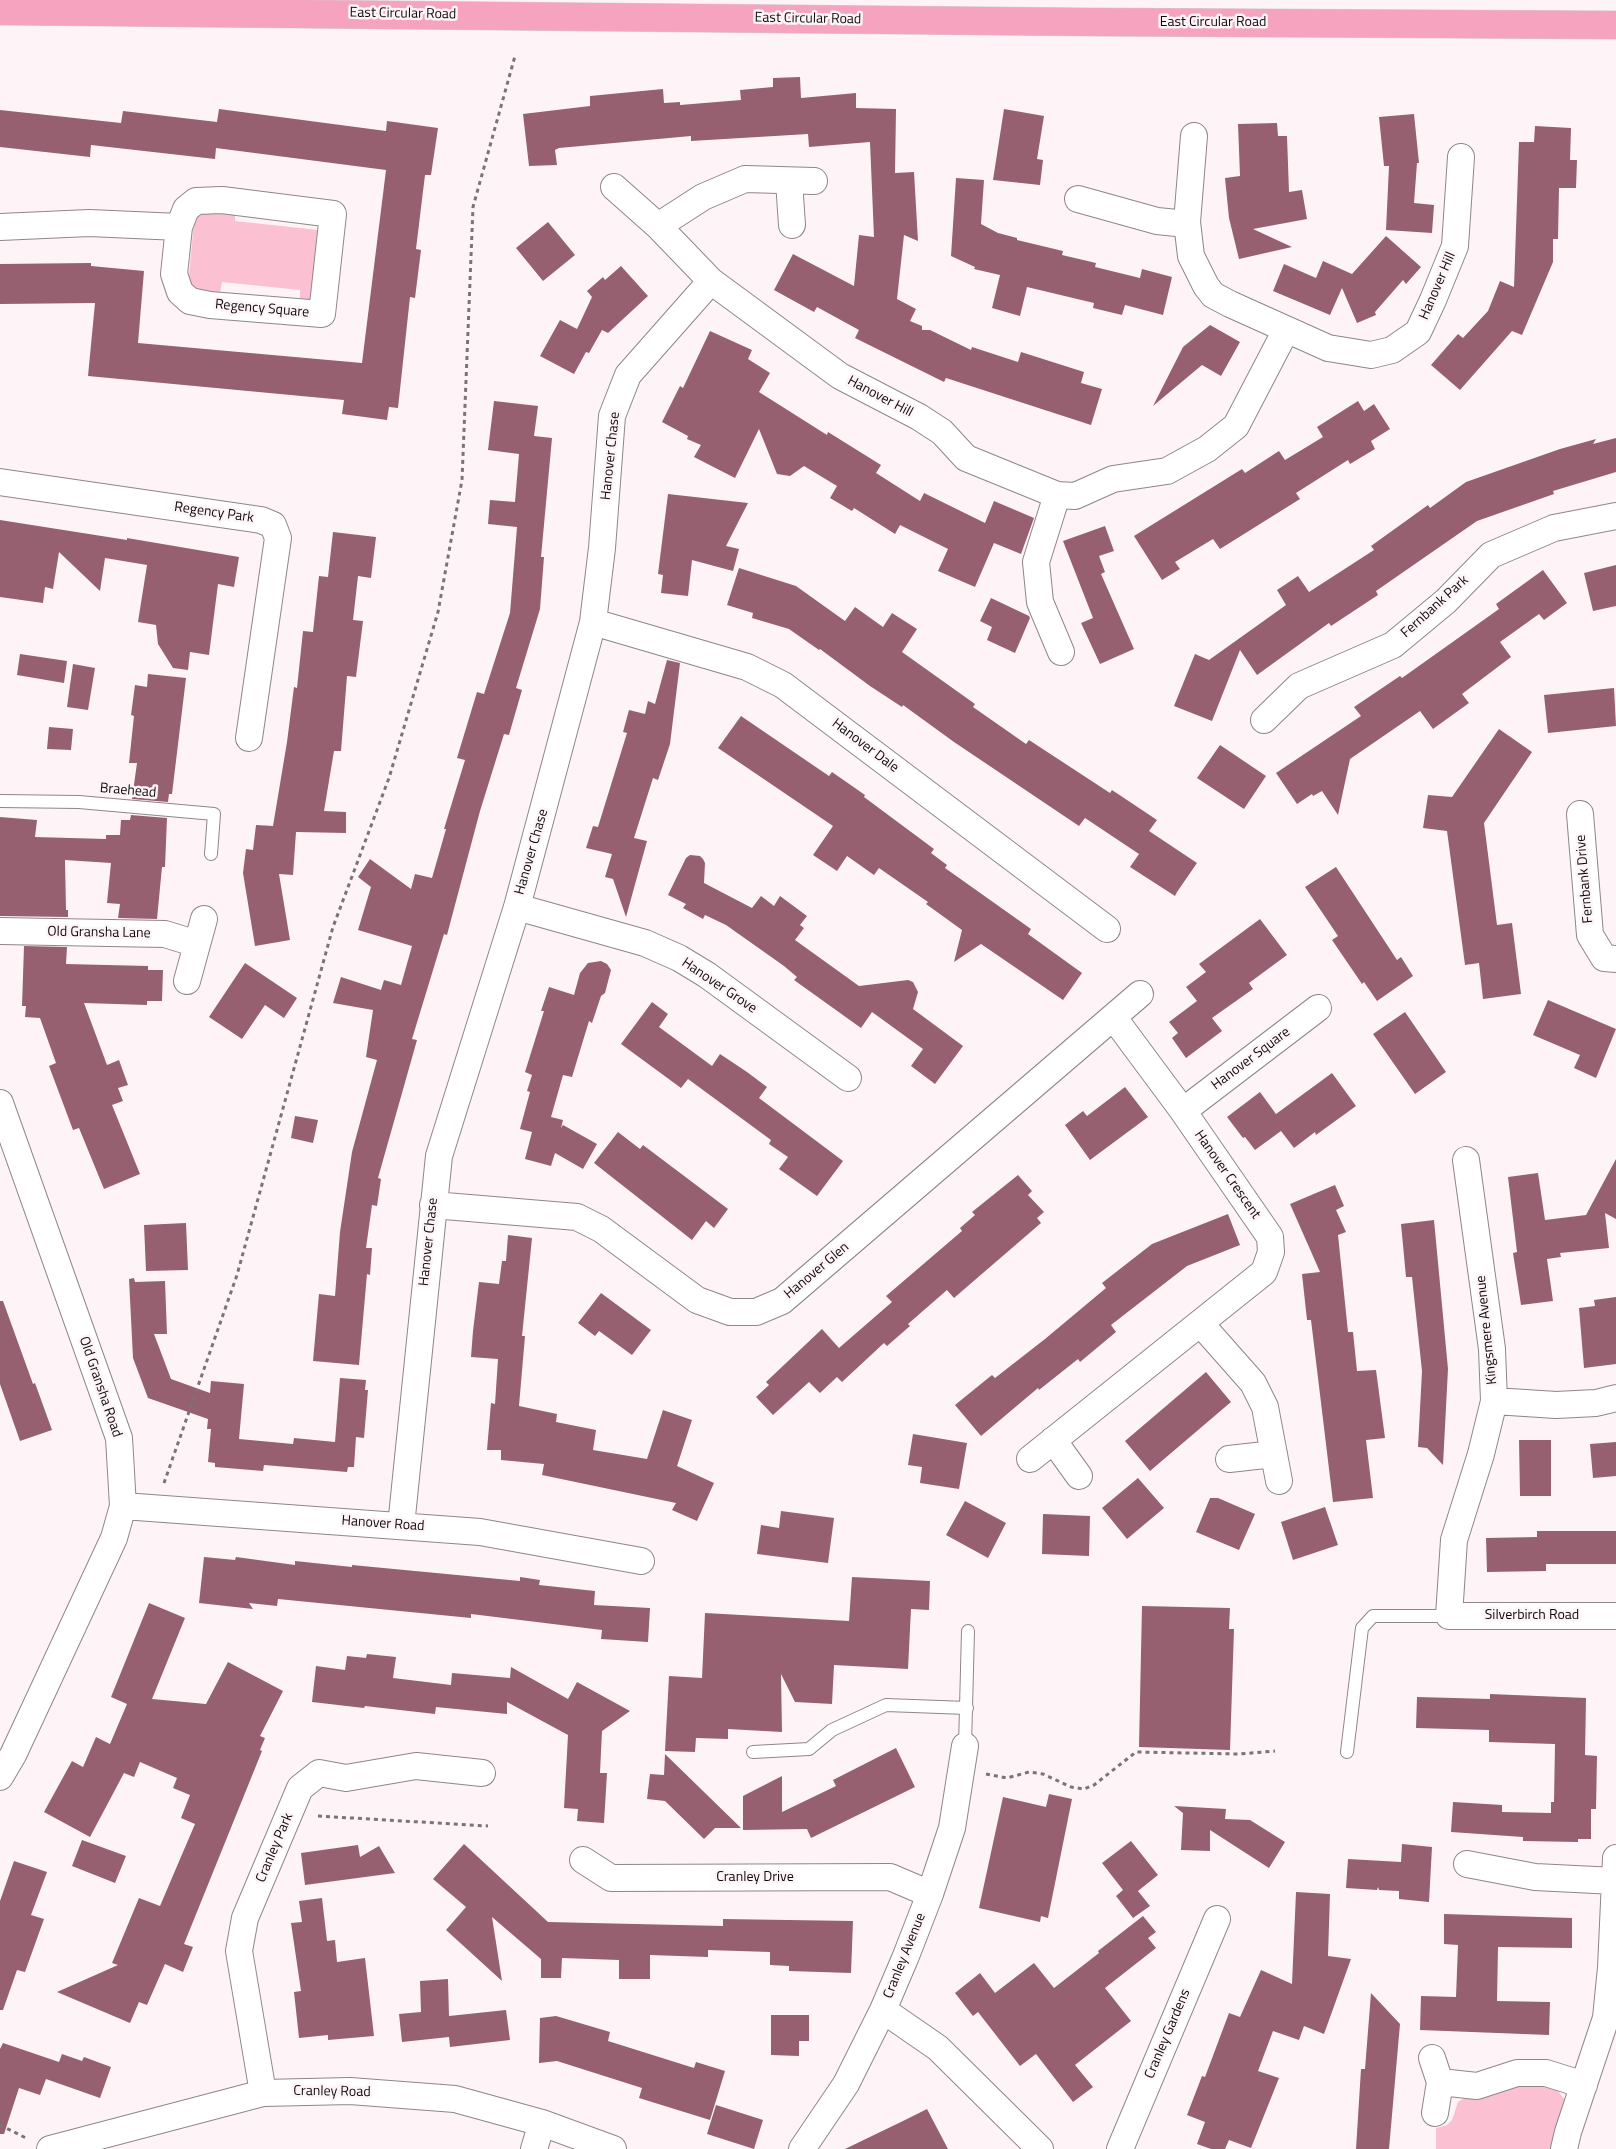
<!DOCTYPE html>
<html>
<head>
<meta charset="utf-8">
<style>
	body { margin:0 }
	canvas { display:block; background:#fef4f7 }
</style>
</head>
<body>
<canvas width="1616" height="2149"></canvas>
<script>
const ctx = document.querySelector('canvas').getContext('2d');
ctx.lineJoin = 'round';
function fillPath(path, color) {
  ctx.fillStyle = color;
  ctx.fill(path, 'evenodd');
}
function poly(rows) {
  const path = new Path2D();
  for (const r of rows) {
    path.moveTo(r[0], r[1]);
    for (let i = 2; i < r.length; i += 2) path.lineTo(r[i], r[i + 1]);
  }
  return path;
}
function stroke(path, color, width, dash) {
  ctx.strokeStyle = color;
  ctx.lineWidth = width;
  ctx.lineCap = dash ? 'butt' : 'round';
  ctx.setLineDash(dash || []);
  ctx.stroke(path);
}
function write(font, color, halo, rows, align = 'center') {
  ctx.font = font + ' "Titillium Web",sans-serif';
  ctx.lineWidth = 5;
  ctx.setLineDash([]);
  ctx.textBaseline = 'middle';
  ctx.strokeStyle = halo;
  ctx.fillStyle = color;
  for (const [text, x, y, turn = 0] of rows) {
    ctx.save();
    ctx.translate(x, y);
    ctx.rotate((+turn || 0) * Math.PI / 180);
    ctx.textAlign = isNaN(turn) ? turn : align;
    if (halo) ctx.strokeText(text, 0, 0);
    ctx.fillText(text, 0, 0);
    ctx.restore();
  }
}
const green = poly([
	[221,209,235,213,235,221,318,230,312,300,300,298,300,290,222,282,220,293,200,291,192,286,189,275,194,222,199,215],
	[1515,2083,1555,2087,1565,2100,1552,2149,1436,2149,1436,2128,1447,2125,1452,2120,1458,2102,1468,2096]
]);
const building = poly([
	[800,77,801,98,856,93,856,108,896,109,895,173,914,172,918,241,904,235,897,299,916,309,910,321,922,326,922,330,930,330,971,350,972,347,1018,362,1021,352,1084,372,1081,383,1102,389,1091,425,946,378,944,382,855,338,859,330,817,307,814,312,774,290,793,254,854,286,859,235,874,237,870,142,809,147,808,134,691,141,691,136,559,148,555,150,557,165,529,166,523,114,590,106,590,96,663,89,664,103,680,102,680,105,741,100,740,90,773,87,773,78],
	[219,109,386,131,387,121,438,128,431,175,425,175,416,249,421,250,415,298,410,297,398,408,389,407,387,420,342,414,344,400,88,376,95,303,0,304,0,264,91,263,91,266,144,271,138,343,362,363,386,170,216,148,215,159,91,145,90,157,0,147,0,110,121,123,123,111,217,122],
	[1004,109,1044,116,1037,159,1043,160,1040,185,993,180],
	[1414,114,1419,163,1417,163,1414,203,1434,205,1432,233,1386,230,1389,166,1384,166,1379,117],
	[1277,123,1278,136,1287,136,1289,192,1302,190,1307,219,1253,229,1292,247,1239,259,1229,218,1225,178,1240,176,1238,124],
	[1535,126,1571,128,1570,160,1577,160,1576,188,1559,188,1558,239,1553,239,1553,262,1522,335,1512,331,1460,390,1431,365,1458,334,1463,338,1488,311,1500,281,1514,287,1519,142,1534,142],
	[956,178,984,180,981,224,998,233,1017,238,1017,240,1063,251,1062,255,1096,263,1095,267,1140,278,1142,269,1172,277,1163,315,1125,305,1122,315,1093,308,1094,303,1027,287,1020,316,992,308,1000,275,974,269,975,267,951,256],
	[548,222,575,255,543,281,516,248],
	[1386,236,1421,267,1406,284,1403,280,1375,312,1376,315,1357,323,1342,288,1330,315,1273,291,1284,264,1316,278,1323,261,1352,274],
	[621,266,648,296,608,333,602,330,589,353,586,352,574,374,540,356,560,320,577,329,592,297,587,291,603,277,605,280],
	[1210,325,1240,342,1221,376,1202,365,1153,406,1183,347],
	[710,331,752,350,748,359,770,373,759,392,827,435,828,432,881,465,876,473,920,501,924,493,985,523,994,501,1034,518,1021,554,994,543,975,587,938,571,948,549,900,525,895,534,854,508,852,511,830,498,837,486,804,466,790,476,777,474,759,429,735,478,694,457,701,445,687,439,688,436,662,422,680,386,683,388],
	[494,401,538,406,534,436,552,438,541,557,544,557,540,609,516,688,522,690,509,735,504,734,480,811,447,935,444,934,412,1039,417,1040,378,1178,381,1179,377,1206,372,1205,366,1248,372,1248,370,1275,367,1274,359,1365,313,1361,319,1294,335,1296,340,1232,352,1152,377,1060,366,1057,373,1010,333,1003,341,977,381,990,384,980,401,985,412,946,358,930,371,887,358,877,370,859,411,889,415,874,432,878,446,829,444,829,465,760,457,758,477,692,484,694,510,613,517,527,488,524,490,500,515,502,519,454,488,450],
	[1358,401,1364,411,1374,404,1390,429,1371,441,1375,449,1350,464,1348,460,1296,493,1300,499,1220,549,1213,539,1175,562,1180,569,1162,580,1134,536,1242,469,1245,473,1279,451,1285,460,1323,437,1317,427],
	[1616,438,1616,472,1553,491,1554,494,1477,521,1376,591,1378,595,1331,626,1329,623,1257,675,1240,650,1212,721,1174,706,1195,654,1209,660,1286,605,1277,590,1298,576,1309,592,1374,550,1371,546,1428,505,1430,508,1466,482,1560,449,1596,439,1593,444],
	[668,494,748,503,726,546,739,549,733,571,692,560,688,596,661,593,663,575,658,574],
	[0,520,127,540,127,538,239,557,234,587,218,584,209,655,190,652,188,670,173,668,158,644,156,625,138,622,147,565,105,558,100,591,59,552,53,589,45,587,43,603,0,597],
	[1105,526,1114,551,1099,556,1105,572,1101,574,1134,649,1100,664,1081,623,1093,618,1063,541],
	[333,532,376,537,371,578,358,576,353,620,363,621,356,677,347,676,341,751,334,751,324,811,346,812,346,833,296,832,293,875,279,874,290,940,255,946,243,873,246,849,253,850,256,825,273,826,287,742,294,687,297,688,303,631,313,632,319,576,328,577],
	[1616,565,1616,606,1593,611,1584,573],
	[739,568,796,586,845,621,855,607,883,627,892,613,917,629,902,652,975,704,973,707,1026,744,1029,740,1110,793,1112,790,1157,820,1149,831,1197,863,1177,892,1175,896,1130,867,1139,854,1085,818,1079,826,954,742,903,705,902,707,870,686,820,649,819,650,789,629,752,618,753,613,727,605],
	[1543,570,1567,603,1544,620,1539,614,1500,642,1511,657,1462,694,1469,703,1433,729,1420,711,1350,759,1338,815,1322,791,1313,796,1312,794,1297,804,1276,773,1361,716,1354,707,1400,676,1402,678,1499,609,1496,604],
	[991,598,1029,616,1030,618,1015,653,987,640,992,627,980,621],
	[20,654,67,661,64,683,17,675],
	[667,660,680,663,670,744,658,780,653,778,634,838,647,841,626,917,613,879,605,877,612,854,586,848,593,826,598,827,627,733,623,732,629,710,645,714,648,701,655,704],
	[73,664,95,668,88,710,67,707],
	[148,674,186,678,172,794,169,794,168,802,132,799,137,763,129,763,134,716,131,715,135,685,147,687],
	[1614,688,1616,726,1548,733,1544,695],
	[741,716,829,776,832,772,865,795,864,797,934,849,931,853,947,865,945,868,1031,929,1028,934,1082,973,1063,1000,981,944,954,962,962,930,926,904,928,902,879,868,874,875,847,856,837,871,813,855,833,826,718,748],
	[49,727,73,729,71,750,47,749],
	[1499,729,1532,752,1484,823,1497,925,1512,923,1521,994,1483,999,1479,963,1465,965,1447,831,1423,828,1428,795,1452,797],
	[1220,745,1266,776,1244,809,1197,778],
	[131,815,167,818,165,867,162,867,157,919,118,918,120,904,107,903,111,863,65,860,66,910,68,910,68,917,0,916,0,817,37,820,35,837,106,839,106,835,120,835,121,820,130,820],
	[690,855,700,856,703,859,705,863,704,883,752,908,761,896,774,906,780,896,807,916,800,925,804,928,795,940,859,986,908,980,913,982,918,992,913,1009,963,1046,935,1084,911,1066,923,1049,872,1012,861,1028,794,980,797,977,784,966,726,925,705,915,703,919,683,908,686,904,668,895,686,858],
	[1336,867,1397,960,1401,957,1413,976,1377,1001,1364,982,1362,984,1332,940,1338,936,1305,887],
	[1260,919,1287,955,1249,983,1253,989,1212,1018,1222,1031,1186,1058,1172,1038,1178,1033,1169,1022,1197,1001,1186,987,1206,972,1199,964],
	[24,946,67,947,66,964,148,966,148,970,163,970,162,1001,147,1001,147,1005,84,1003,107,1065,119,1060,128,1085,118,1088,123,1101,112,1105,140,1174,104,1189,79,1128,73,1130,49,1066,56,1063,40,1018,25,1017,26,1006,22,1006],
	[601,961,607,964,611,970,605,993,601,996,592,1023,589,1021,572,1077,563,1075,551,1117,563,1120,561,1128,563,1125,597,1144,583,1169,555,1153,551,1166,525,1159,532,1132,520,1129,530,1092,527,1091,532,1075,525,1072,544,1011,541,1011,549,987,574,995,580,973,588,963],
	[245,963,297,998,284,1018,265,1005,242,1039,209,1017],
	[1548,1000,1616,1029,1596,1078,1574,1068,1580,1055,1533,1035],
	[652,1002,668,1014,659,1027,712,1066,720,1054,747,1072,767,1087,759,1098,843,1161,817,1196,779,1169,788,1157,769,1144,771,1140,688,1079,681,1088,621,1044],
	[1405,1012,1446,1072,1415,1094,1373,1034],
	[1332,1073,1356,1106,1316,1135,1315,1132,1294,1148,1281,1131,1255,1150,1245,1137,1243,1138,1227,1117,1260,1092,1276,1114],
	[1125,1087,1148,1117,1090,1160,1065,1125,1083,1111,1087,1116],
	[295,1116,318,1120,313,1143,291,1138],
	[618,1132,640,1149,643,1145,728,1209,714,1228,706,1221,692,1240,594,1163],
	[1616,1159,1616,1219,1605,1213,1609,1248,1560,1253,1561,1257,1547,1259,1553,1301,1521,1305,1513,1253,1517,1252,1508,1177,1538,1173,1545,1220,1586,1215],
	[1018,1175,1032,1191,1028,1195,1044,1212,1037,1218,1041,1223,954,1298,947,1290,908,1324,910,1326,887,1346,884,1343,842,1382,837,1377,820,1393,809,1382,773,1415,756,1397,769,1385,766,1382,822,1329,839,1348,892,1302,886,1296,962,1231,960,1228,975,1215,972,1212],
	[1335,1185,1344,1206,1336,1210,1346,1232,1338,1235,1348,1332,1353,1332,1357,1371,1376,1370,1385,1438,1366,1440,1373,1498,1333,1502,1311,1320,1307,1320,1302,1274,1320,1272,1290,1204],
	[1228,1214,1240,1245,1187,1266,1111,1325,1116,1332,1080,1362,1078,1359,1039,1390,1038,1388,981,1436,955,1405,992,1375,995,1378,1045,1339,1106,1288,1102,1283,1152,1244],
	[1434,1220,1448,1369,1443,1465,1427,1448,1418,1447,1422,1371,1412,1277,1406,1277,1401,1224],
	[186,1223,188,1270,146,1271,144,1225],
	[508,1235,532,1238,522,1336,525,1336,519,1406,557,1414,556,1422,596,1430,593,1450,647,1459,663,1410,692,1420,677,1466,714,1483,697,1521,672,1510,676,1503,542,1475,544,1464,501,1460,501,1450,487,1450,491,1403,495,1404,498,1359,471,1357,473,1331,479,1282,499,1284,502,1261,506,1261],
	[134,1278,135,1282,165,1281,167,1334,154,1334,171,1379,210,1393,211,1381,244,1384,239,1439,293,1444,294,1438,335,1442,340,1378,366,1380,365,1390,368,1390,364,1438,356,1437,354,1467,348,1467,347,1472,264,1465,263,1471,215,1467,215,1463,208,1462,211,1429,207,1429,208,1419,148,1398,133,1358,129,1279],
	[601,1293,651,1330,632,1355,599,1331,595,1336,578,1323],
	[1616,1297,1616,1364,1584,1368,1579,1308,1595,1306,1594,1300],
	[0,1301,3,1301,33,1384,35,1383,52,1430,20,1441,0,1384],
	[1206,1372,1231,1402,1150,1471,1125,1441],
	[913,1434,967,1443,959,1489,920,1483,922,1467,908,1465],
	[1519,1440,1551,1440,1551,1496,1520,1496],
	[1616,1442,1616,1476,1593,1478,1590,1444],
	[1138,1478,1164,1508,1127,1539,1102,1508],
	[1210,1498,1218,1498,1255,1514,1239,1550,1196,1532],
	[965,1501,1006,1523,988,1558,946,1535],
	[1325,1507,1338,1545,1293,1560,1281,1522],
	[781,1511,834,1518,828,1563,757,1554,761,1525,779,1528],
	[1043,1514,1090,1516,1089,1556,1042,1554],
	[1537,1531,1616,1531,1616,1564,1546,1564,1546,1571,1487,1572,1486,1538,1537,1537],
	[204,1557,235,1560,236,1557,295,1565,295,1561,352,1567,352,1565,520,1581,520,1577,540,1580,539,1585,595,1591,594,1605,650,1608,648,1642,601,1639,602,1630,471,1614,471,1618,278,1599,277,1606,249,1603,253,1609,199,1603],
	[852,1577,930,1581,929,1610,911,1609,908,1669,834,1665,832,1704,795,1702,781,1674,782,1732,728,1729,728,1739,696,1738,695,1752,665,1751,669,1676,702,1678,705,1613,849,1621],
	[149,1603,185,1618,152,1699,206,1704,228,1662,283,1691,260,1736,265,1738,260,1750,262,1751,184,1944,193,1947,183,1972,165,1964,147,2005,139,2002,130,2023,57,1992,118,1965,112,1963,139,1898,160,1906,195,1824,181,1818,190,1795,173,1788,177,1778,140,1762,134,1777,124,1773,90,1837,44,1812,72,1761,83,1767,96,1737,110,1744,127,1704,111,1697],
	[1142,1606,1230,1608,1229,1629,1234,1629,1230,1750,1139,1747],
	[367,1654,396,1657,393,1678,451,1685,452,1673,510,1678,511,1667,568,1699,577,1682,630,1711,602,1731,600,1773,607,1773,604,1823,577,1821,578,1809,564,1808,568,1735,507,1702,507,1714,436,1707,435,1714,365,1706,364,1708,312,1702,316,1666,345,1670,347,1656,366,1658],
	[1490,1694,1586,1698,1585,1755,1597,1756,1596,1809,1591,1809,1591,1839,1578,1839,1578,1842,1523,1841,1523,1837,1451,1832,1453,1802,1502,1805,1502,1812,1551,1813,1551,1802,1554,1802,1555,1744,1489,1742,1489,1730,1416,1728,1417,1697,1490,1699],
	[896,1748,915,1787,811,1838,807,1829,743,1830,743,1796,782,1776,782,1812,836,1786,833,1780],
	[665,1754,741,1828,715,1828,704,1839,665,1801,647,1799,650,1774,664,1775],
	[1049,1794,1072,1799,1048,1918,1041,1916,1040,1922,979,1908,1003,1797,1046,1807],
	[1174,1806,1226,1809,1225,1819,1250,1820,1285,1842,1269,1868,1210,1830,1210,1851,1181,1850,1183,1813],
	[82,1840,126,1856,115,1883,72,1866],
	[1131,1841,1158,1875,1138,1891,1150,1906,1133,1918,1116,1896,1123,1890,1102,1863],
	[464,1844,548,1922,723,1926,723,1919,853,1921,851,1973,789,1971,789,1966,770,1965,770,1952,708,1950,708,1957,650,1955,650,1979,619,1979,619,1960,562,1958,561,1978,541,1978,541,1959,492,1917,502,1981,446,1930,466,1907,433,1879],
	[1402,1844,1432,1847,1429,1902,1399,1899,1399,1891,1379,1890,1378,1887,1377,1890,1346,1888,1348,1859,1401,1862],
	[358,1845,360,1857,379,1846,395,1873,305,1885,301,1853],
	[14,1861,47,1872,31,1915,44,1919,25,1972,17,1970,3,2010,0,2010,0,1901],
	[1296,1892,1330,1894,1328,1956,1351,1959,1324,2034,1304,2026,1299,2040,1273,2031,1258,2071,1279,2078,1251,2148,1229,2140,1225,2149,1211,2149,1197,2144,1205,2122,1187,2115,1202,2076,1205,2077,1229,2013,1240,2017,1261,1970,1292,1984],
	[322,1898,327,1941,335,1940,337,1962,365,1958,374,2036,328,2040,328,2035,299,2038,294,1992,301,1991,291,1923,302,1922,299,1901],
	[1444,1914,1572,1918,1572,1948,1498,1947,1497,2001,1550,2002,1549,2035,1420,2030,1421,1996,1456,1997,1458,1945,1444,1944],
	[1143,1916,1156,1932,1148,1938,1156,1948,1105,1988,1131,2021,1075,2065,1093,2087,1073,2102,1036,2054,1020,2066,978,2012,973,2016,955,1993,980,1973,995,1993,1034,1963,1054,1988,1099,1953,1098,1951],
	[448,1979,449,2016,506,2010,510,2040,450,2047,449,2037,402,2042,399,2014,421,2012,420,1981],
	[1371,1993,1400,2024,1389,2149,1356,2149,1361,2069,1365,2069],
	[771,2015,809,2015,809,2041,799,2041,799,2056,771,2055],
	[556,2016,610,2032,608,2041,694,2068,696,2062,725,2071,710,2120,639,2098,642,2088,557,2061,539,2063,540,2018],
	[3,2043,59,2062,62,2054,82,2061,84,2057,111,2067,100,2098,46,2079,40,2095,19,2088,4,2134,0,2134,0,2049],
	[716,2105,763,2120,754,2149,707,2134],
	[927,2109,948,2149,845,2149,905,2120]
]);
const path = poly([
	[164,1483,237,1275,333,927,389,778,438,612,462,480,473,207,515,56],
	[986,1774,1007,1778,1029,1772,1043,1774,1071,1787,1084,1789,1094,1785,1136,1752,1239,1754,1275,1751],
	[318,1816,488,1826],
	[0,2125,26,2138]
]);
const lane = poly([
	[0,801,79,802,214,814,211,854],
	[965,1746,968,1631],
	[753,1752,809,1749,832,1730,886,1705,967,1708],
	[1347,1752,1362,1628,1373,1616,1449,1616]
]);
const street = poly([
	[1194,136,1187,222,1191,256,1206,286,1213,295,1230,304,1328,348,1371,355,1392,350,1418,332,1433,300,1455,246,1461,157],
	[789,181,792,225],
	[814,181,745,179,703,197,658,226,711,281,840,376,919,417,942,432,966,458,1057,495,1075,496,1113,479,1167,471,1207,449,1236,426,1286,330],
	[614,187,658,226],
	[1078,199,1157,221,1177,223,1187,222],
	[222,200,333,214,322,314,210,305,190,301,180,292,174,274,179,227,186,209,196,201,222,200],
	[0,227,89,223,179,227],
	[0,482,261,520,273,525,278,538,249,738],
	[1057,495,1036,562,1040,602,1061,652],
	[593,622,747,667,783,685,1107,929],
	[1264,720,1299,686,1393,645,1446,601,1491,555,1554,528,1616,516],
	[1580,814,1590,935,1604,958,1616,959],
	[517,907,645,943,679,958,707,975,848,1078],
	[0,931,165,934,197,944],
	[187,981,204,919],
	[0,1103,119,1438,123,1506,114,1538,13,1755,0,1777],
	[1183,1111,1318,1008],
	[1466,1160,1492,1349,1494,1401,1481,1454,1454,1540,1449,1616,1616,1616],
	[433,1205,577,1217,601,1229,697,1300,730,1312,756,1312,782,1301,1140,994],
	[1200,1323,1253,1383,1265,1407,1279,1481],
	[1494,1401,1556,1405,1596,1403,1616,1398],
	[1053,1440,1079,1476],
	[1030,1459,1264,1272,1271,1252,1270,1237,1183,1111,1114,1018],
	[1229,1459,1274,1454],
	[123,1506,480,1532,641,1561],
	[401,1526,439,1156,517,907,593,622,602,548,612,416,628,375,711,281],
	[583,1860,611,1878,890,1877,930,1894],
	[1467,1864,1535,1877,1615,1881],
	[883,2010,938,2048,1040,2149],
	[1432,2058,1440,2082,1435,2113],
	[1440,2082,1477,2086,1517,2073,1546,2073,1584,2085],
	[263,2093,239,1951,245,1918,300,1788,319,1773,346,1778,416,1766,482,1773],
	[50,2149,263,2093,350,2091,455,2099,542,2123,613,2149],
	[534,2149,542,2123],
	[802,2149,846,2084,883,2010,906,1956,930,1894,952,1828,965,1746],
	[1120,2149,1217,1919],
	[1564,2149,1568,2132,1606,2018,1611,1968,1616,1858]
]);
const highway = poly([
	[0,11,1090,22,1616,25]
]);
const streetNames = [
	["East Circular Road",403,14,1],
	["East Circular Road",808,19,1],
	["East Circular Road",1213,23],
	["Hanover Hill",1438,286,-67],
	["Regency Square",262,309,5],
	["Hanover Hill",880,397,28],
	["Hanover Chase",611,456,-84],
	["Regency Park",214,513,8],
	["Fernbank Park",1435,607,-42],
	["Hanover Dale",865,746,37],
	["Braehead",128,791,5],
	["Hanover Chase",532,852,-74],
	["Fernbank Drive",1585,879,-95],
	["Old Gransha Lane",99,933,1],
	["Hanover Grove",719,986,34],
	["Hanover Square",1251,1059,-37],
	["Hanover Crescent",1227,1175,55],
	["Hanover Chase",429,1242,-84],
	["Hanover Glen",817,1271,-40],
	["Kingsmere Avenue",1487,1330,-96],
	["Old Gransha Road",100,1387,71],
	["Hanover Road",383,1524,4],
	["Silverbirch Road",1532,1616],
	["Cranley Park",275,1848,-67],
	["Cranley Drive",755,1878],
	["Cranley Avenue",905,1956,-68],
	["Cranley Gardens",1168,2034,-67],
	["Cranley Road",332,2092,1]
];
fillPath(green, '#fbc1d2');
fillPath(building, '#966071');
stroke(lane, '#8f8688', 14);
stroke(street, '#8f8688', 28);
stroke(highway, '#d4d3d3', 29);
stroke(path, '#7a7476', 3, [4, 4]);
stroke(lane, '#fff', 12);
stroke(street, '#fff', 26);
stroke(highway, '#f5a3be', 28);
write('14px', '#0e0b0c', '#fef4f7', streetNames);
</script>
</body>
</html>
